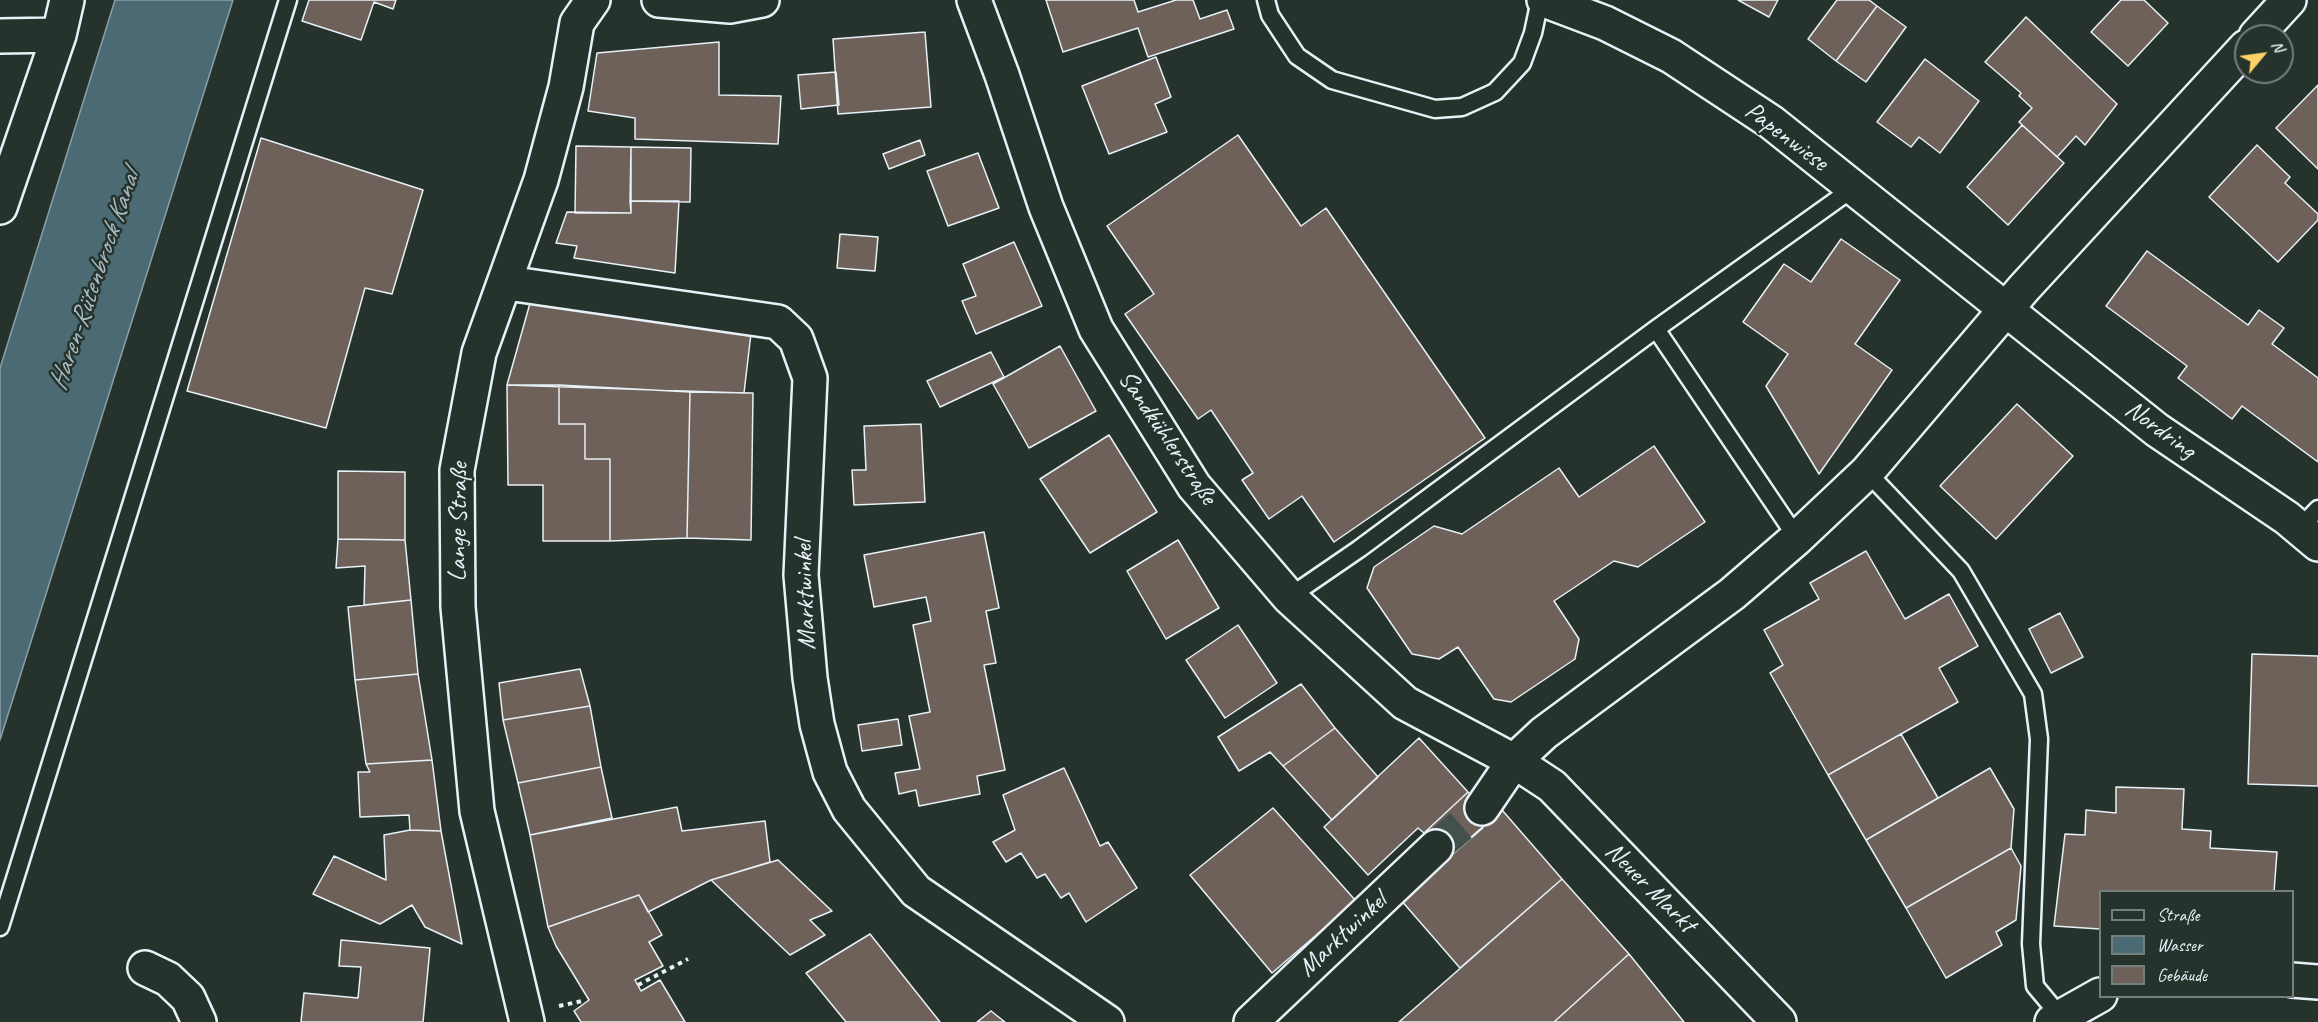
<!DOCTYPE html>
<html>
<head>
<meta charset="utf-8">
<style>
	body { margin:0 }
	#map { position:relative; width:2318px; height:1022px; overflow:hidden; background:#26332d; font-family:Caveat,sans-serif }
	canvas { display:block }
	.legend { position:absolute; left:2099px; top:890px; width:195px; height:108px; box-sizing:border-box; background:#26332d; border:2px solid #747f7e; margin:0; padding:8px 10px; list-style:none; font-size:18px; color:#e8f1f8 }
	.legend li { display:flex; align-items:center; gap:12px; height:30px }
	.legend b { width:30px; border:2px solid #747f7e }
	.north { position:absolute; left:2234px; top:24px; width:60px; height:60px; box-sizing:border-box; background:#26332d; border:2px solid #747f7e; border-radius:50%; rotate:61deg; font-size:16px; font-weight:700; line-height:24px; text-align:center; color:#e8f1f8 }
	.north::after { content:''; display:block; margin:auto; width:21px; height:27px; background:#ffd166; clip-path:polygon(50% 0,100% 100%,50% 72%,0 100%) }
</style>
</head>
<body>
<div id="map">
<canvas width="2318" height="1022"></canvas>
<ul class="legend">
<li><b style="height:8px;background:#26332d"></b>Straße</li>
<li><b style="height:16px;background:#4c6a73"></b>Wasser</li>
<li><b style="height:16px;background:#6d6159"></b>Gebäude</li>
</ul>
<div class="north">N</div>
</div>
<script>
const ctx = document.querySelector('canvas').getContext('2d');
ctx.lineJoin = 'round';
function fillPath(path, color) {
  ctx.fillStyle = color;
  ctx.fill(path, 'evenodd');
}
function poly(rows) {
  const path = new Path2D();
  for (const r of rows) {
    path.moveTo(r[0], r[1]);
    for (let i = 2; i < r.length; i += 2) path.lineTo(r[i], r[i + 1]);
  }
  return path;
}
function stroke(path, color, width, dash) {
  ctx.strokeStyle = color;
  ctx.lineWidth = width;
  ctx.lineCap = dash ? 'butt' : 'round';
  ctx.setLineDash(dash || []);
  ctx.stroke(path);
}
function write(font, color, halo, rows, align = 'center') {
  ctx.font = font + ' Caveat,sans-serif';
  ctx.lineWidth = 5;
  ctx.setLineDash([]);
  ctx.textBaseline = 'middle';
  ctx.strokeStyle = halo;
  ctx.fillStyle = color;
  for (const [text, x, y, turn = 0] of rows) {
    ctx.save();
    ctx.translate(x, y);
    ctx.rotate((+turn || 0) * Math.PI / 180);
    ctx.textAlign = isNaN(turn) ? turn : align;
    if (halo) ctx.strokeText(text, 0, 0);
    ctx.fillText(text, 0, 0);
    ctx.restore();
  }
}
const water = poly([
	[115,0,233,0,0,740,0,368,115,0]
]);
const building = poly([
	[309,0,396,0,393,9,374,2,361,40,302,21,309,0],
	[1046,0,1134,0,1138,12,1176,0,1193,0,1200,19,1227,10,1234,29,1148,57,1138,28,1063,52,1046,0],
	[1738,0,1778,0,1769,17,1738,0],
	[1837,0,1869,0,1877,6,1836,61,1808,39,1837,0],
	[2121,0,2144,0,2168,23,2128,66,2091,32,2121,0],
	[1877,6,1906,27,1866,82,1836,61,1877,6],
	[2026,17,2117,104,2085,145,2076,136,2057,157,2019,122,2032,108,2019,96,2021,93,1985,62,2026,17],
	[925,32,931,107,838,114,833,39,925,32],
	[719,42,719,95,781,96,778,144,635,139,635,118,588,111,597,53,719,42],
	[1156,57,1171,97,1155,104,1167,132,1109,154,1082,86,1156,57],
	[1925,59,1979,101,1940,153,1919,137,1911,147,1877,122,1925,59],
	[836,72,839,105,801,109,798,75,836,72],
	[2318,85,2318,169,2276,128,2318,85],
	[2022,125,2064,163,2008,225,1967,187,2022,125],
	[1238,135,1301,226,1326,208,1485,438,1334,542,1302,496,1269,519,1242,480,1253,473,1211,410,1198,419,1125,314,1154,294,1107,226,1238,135],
	[261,138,423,190,392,294,365,288,326,428,187,391,261,138],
	[920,140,925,155,889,169,883,154,920,140],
	[2257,145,2290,177,2285,183,2318,214,2318,220,2278,262,2209,197,2257,145],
	[576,146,631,147,631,213,575,213,576,146],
	[631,147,691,148,690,202,630,201,631,147],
	[978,153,999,208,948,226,927,171,978,153],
	[630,201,679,201,675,273,574,258,577,246,556,243,567,212,631,213,630,201],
	[840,234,878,237,875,271,837,268,840,234],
	[1841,239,1900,280,1855,344,1892,370,1819,474,1766,386,1788,354,1743,322,1784,264,1811,282,1841,239],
	[1014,242,1042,306,976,334,962,301,976,296,963,264,1014,242],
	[2147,251,2248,325,2259,310,2284,328,2272,344,2318,378,2318,462,2242,406,2232,419,2178,378,2187,366,2106,306,2147,251],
	[532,296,752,325,744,393,507,385,532,296],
	[1060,346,1096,411,1029,448,993,384,1060,346],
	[991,352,1004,377,940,407,927,381,991,352],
	[507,385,559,385,559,424,585,424,585,459,610,459,610,541,543,541,543,485,508,485,507,385],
	[559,385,690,392,687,538,610,541,610,459,585,459,585,424,559,424,559,385],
	[690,392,753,393,751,540,687,538,690,392],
	[2017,404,2073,456,1996,539,1940,486,2017,404],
	[921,424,925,502,854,505,852,470,866,470,864,426,921,424],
	[1109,435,1157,512,1090,553,1040,479,1109,435],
	[1654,446,1705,522,1638,567,1614,561,1554,601,1579,639,1575,659,1511,702,1494,699,1458,647,1439,659,1412,654,1367,588,1374,567,1434,526,1462,534,1559,468,1579,497,1654,446],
	[338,471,405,472,405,540,338,539,338,471],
	[984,532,999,608,986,611,996,663,984,665,1005,770,977,776,980,794,919,806,916,790,899,794,895,773,920,769,909,716,930,712,913,625,931,621,926,597,874,607,864,555,984,532],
	[338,539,405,540,411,600,364,605,365,566,336,568,338,539],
	[1178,540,1219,608,1166,639,1127,571,1178,540],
	[1866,551,1905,619,1949,594,1978,646,1939,668,1958,702,1828,775,1770,673,1783,665,1764,630,1819,599,1810,583,1866,551],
	[411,600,418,674,355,680,348,607,411,600],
	[2060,613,2083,657,2051,673,2029,629,2060,613],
	[1238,625,1277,683,1225,718,1186,660,1238,625],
	[2252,654,2318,656,2318,786,2248,784,2252,654],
	[580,669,590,706,503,720,499,683,580,669],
	[418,674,432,760,366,764,355,680,418,674],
	[1301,684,1335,728,1283,766,1270,752,1239,771,1218,737,1301,684],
	[590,706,601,767,518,783,503,720,590,706],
	[898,719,902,745,862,751,858,725,898,719],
	[1335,728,1378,777,1332,820,1283,766,1335,728],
	[1901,734,1938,798,1866,840,1828,775,1901,734],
	[1419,738,1468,792,1424,833,1418,828,1368,875,1324,827,1419,738],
	[432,760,441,831,410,830,409,815,360,817,358,772,370,772,366,764,432,760],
	[601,767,612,818,530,835,518,783,601,767],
	[1064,768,1100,846,1108,842,1137,888,1086,922,1069,893,1061,898,1045,874,1037,878,1021,853,1006,862,993,842,1015,830,1003,795,1064,768],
	[1990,768,2014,809,2011,848,1906,908,1866,840,1990,768],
	[2116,787,2184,789,2182,829,2211,831,2210,848,2277,852,2274,892,2100,892,2100,929,2054,926,2065,834,2085,835,2086,810,2116,813,2116,787],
	[1468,792,1492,820,1446,860,1424,833,1468,792],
	[677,807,682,831,765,821,770,862,711,880,648,912,639,895,548,927,530,835,677,807],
	[1273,808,1356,901,1272,973,1190,875,1273,808],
	[1502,810,1562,879,1460,968,1400,899,1502,810],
	[410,830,441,831,462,944,425,927,412,905,380,924,313,894,334,856,386,880,384,835,410,830],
	[2011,848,2021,866,2016,920,1996,932,2002,945,1946,978,1906,908,2011,848],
	[778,860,832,911,810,920,825,935,790,955,711,880,778,860],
	[1562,879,1629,954,1554,1022,1399,1022,1562,879],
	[639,895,662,935,649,942,663,966,635,980,641,991,660,980,685,1022,581,1022,574,1011,589,1000,556,946,548,927,639,895],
	[870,934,940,1022,846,1022,806,973,870,934],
	[341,940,430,948,423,1022,301,1022,304,993,358,998,361,967,339,966,341,940],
	[1629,954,1684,1022,1554,1022,1629,954],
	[991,1011,1005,1022,977,1022,991,1011]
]);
const minorTunnel = poly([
	[1436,847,1482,808]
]);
const path = poly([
	[638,985,688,959],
	[559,1006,582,1001]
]);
const service = poly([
	[1266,0,1270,15,1297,56,1332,80,1435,109,1462,107,1495,92,1522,63,1533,33,1540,0],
	[1656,329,1797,538],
	[1867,472,1961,571,2033,694,2039,739,2031,944,2035,986,2060,1016],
	[2299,529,2318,509],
	[1289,597,1359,549,1656,329,1852,189],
	[0,927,288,0]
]);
const minor = poly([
	[974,0,1002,75,1046,207,1096,329,1194,486,1289,597,1405,703,1514,761,1552,786,1779,1022],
	[0,36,59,35],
	[2256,36,2289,0],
	[0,207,59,35,67,0],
	[507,283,778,322,796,339,810,378,801,575,810,678,817,724,830,772,849,809,916,891,1107,1022],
	[1482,808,1514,761,1544,733,1732,594,1797,538,1867,472,2024,288,2246,47],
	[145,968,168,979,188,998,199,1022],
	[2292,980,2318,982],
	[527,1022,477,811,458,607,457,470,479,353,541,180,566,87,577,23,593,0],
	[1251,1022,1436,847],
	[2052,1022,2100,995]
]);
const tertiary = poly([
	[659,0,730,6,762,0],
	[1544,0,1605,23,1671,56,1771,122,2157,430,2287,518,2318,544]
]);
const streetNames = [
	["Papenwiese",1786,137,37],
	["Nordring",2160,430,36],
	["Sandkühlerstraße",1167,438,56],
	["Lange Straße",459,522,-89],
	["Marktwinkel",806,595,-92],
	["Neuer Markt",1650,888,45],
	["Marktwinkel",1343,935,-43]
];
const waterNames = [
	["Haren-Rütenbrock Kanal",95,281,-71]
];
fillPath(water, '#4c6a73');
stroke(water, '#8aa0a8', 1.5);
fillPath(building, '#6d6159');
stroke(building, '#e8f1f8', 1.5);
stroke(minorTunnel, '#43504b', 33, [33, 16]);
stroke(service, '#e8f1f8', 21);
stroke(minor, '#e8f1f8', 38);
stroke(tertiary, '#e8f1f8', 38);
stroke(path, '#e8f1f8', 4, [4.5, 4.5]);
stroke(service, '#26332d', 16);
stroke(minor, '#26332d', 33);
stroke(tertiary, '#26332d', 33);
write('26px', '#e8f1f8', '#26332d', streetNames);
write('italic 27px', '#aabbc3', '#26332d', waterNames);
</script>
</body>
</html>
